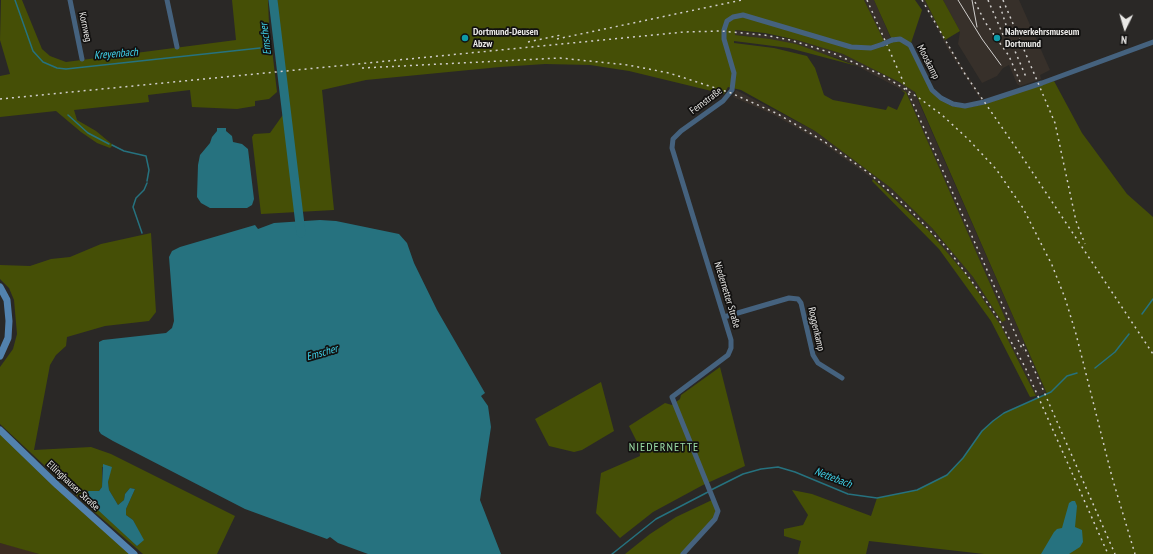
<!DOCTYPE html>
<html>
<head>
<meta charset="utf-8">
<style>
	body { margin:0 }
	#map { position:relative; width:1153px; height:554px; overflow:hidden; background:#2a2826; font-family:"PT Sans Narrow",sans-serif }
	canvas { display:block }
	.north { position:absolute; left:1105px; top:8px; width:40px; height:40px; -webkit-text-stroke:3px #121110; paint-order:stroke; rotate:185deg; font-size:11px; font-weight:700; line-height:16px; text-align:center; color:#e9e8e6 }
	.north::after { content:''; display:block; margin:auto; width:14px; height:18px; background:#e9e8e6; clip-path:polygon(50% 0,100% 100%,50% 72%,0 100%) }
</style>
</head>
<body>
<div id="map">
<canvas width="1153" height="554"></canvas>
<div class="north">N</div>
</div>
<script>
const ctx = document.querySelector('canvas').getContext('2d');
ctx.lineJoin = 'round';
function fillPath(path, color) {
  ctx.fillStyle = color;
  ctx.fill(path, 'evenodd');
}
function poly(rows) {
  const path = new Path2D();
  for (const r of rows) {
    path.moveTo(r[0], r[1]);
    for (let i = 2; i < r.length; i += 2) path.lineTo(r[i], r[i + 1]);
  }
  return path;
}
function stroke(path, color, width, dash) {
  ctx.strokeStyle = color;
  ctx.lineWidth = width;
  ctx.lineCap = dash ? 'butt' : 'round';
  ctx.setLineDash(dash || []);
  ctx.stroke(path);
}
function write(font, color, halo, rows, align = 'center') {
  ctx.font = font + ' "PT Sans Narrow",sans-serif';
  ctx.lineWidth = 3.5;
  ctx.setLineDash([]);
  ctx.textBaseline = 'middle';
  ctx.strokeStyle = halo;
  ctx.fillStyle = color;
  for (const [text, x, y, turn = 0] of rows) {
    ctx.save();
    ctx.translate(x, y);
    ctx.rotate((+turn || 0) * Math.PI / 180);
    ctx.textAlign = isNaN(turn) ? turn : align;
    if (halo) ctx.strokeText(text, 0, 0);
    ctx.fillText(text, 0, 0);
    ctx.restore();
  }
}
const industrial = poly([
	[0,543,24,549,39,554,0,554]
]);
const built = poly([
	[864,0,874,0,1046,392,1036,396,1018,359,968,277,929,231,889,193,873,179,821,142,774,115,733,97,736,90,815,131,891,188,932,228,955,255,973,277,1002,321,1006,320,906,92,857,66,838,58,747,36,726,34,735,30,797,40,843,54,864,64,902,84],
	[922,0,925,0,945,40,983,100,981,100,949,51],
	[943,0,1019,0,1050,70,1040,75,1041,79,1020,86,1017,84,1009,65,1003,68,997,76,982,83,958,44,960,31]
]);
const green = poly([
	[1,0,22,0,42,49,50,56,66,62,236,40,232,0,268,0,269,24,265,30,272,49,277,92,269,99,255,101,255,106,237,109,192,107,190,90,148,95,149,102,74,110,77,120,96,131,113,145,110,148,97,143,81,132,56,111,0,117,0,76,10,74,0,40],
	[277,0,864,0,884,41,892,40,874,0,915,0,922,10,910,46,926,78,941,98,951,106,965,108,976,106,1054,81,1082,133,1127,194,1153,217,1153,554,984,554,869,541,866,554,798,554,801,541,784,536,784,529,803,525,808,515,792,490,812,494,871,516,877,498,917,490,947,475,963,458,982,431,993,421,1004,413,1047,394,915,92,899,82,843,54,797,40,765,33,735,30,735,35,770,39,796,44,857,66,789,48,734,41,734,43,774,48,807,56,815,68,824,95,833,100,886,110,888,106,897,110,905,93,901,90,906,92,1006,320,1002,322,973,277,932,228,891,188,815,131,741,90,728,87,724,94,629,71,590,65,545,64,500,67,366,80,322,90,334,210,261,214,252,137,254,134,270,133,287,109],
	[925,0,943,0,960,31,945,40],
	[873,179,929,231,968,277,1001,326,1036,396,1030,397,991,321,939,249,872,181],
	[151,233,156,312,149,321,105,326,67,337,66,346,56,355,50,365,34,450,91,447,111,454,235,516,217,554,143,554,91,509,0,424,0,367,13,349,17,334,14,300,9,288,0,279,0,265,30,266,51,259,70,257,101,244],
	[102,467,111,467,108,482,109,490,118,505,124,500,125,494,130,488,135,489,126,509,126,515,133,520,143,540,137,546,89,491,99,491,102,487],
	[720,367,745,466,703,485,653,512,620,538,596,513,601,473,640,456,639,446,629,426,665,403,672,405,680,399,681,395],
	[601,382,614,431,582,450,574,452,549,446,535,419],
	[0,430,134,554,39,554,0,543],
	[712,500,716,503,715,519,683,554,625,554,650,534,676,517]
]);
const water = poly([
	[217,128,226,128,226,131,232,136,233,142,242,144,248,149,254,199,252,205,247,208,210,208,201,203,197,197,198,165,200,155,210,143,212,137,217,131],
	[320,220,336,221,399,234,407,243,414,263,437,310,485,393,481,396,488,406,491,427,480,500,501,554,368,554,338,543,330,537,327,539,245,509,113,441,101,434,99,431,99,342,103,340,166,333,172,328,174,321,169,257,172,251,180,247,255,225,258,229,274,223],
	[103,464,112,467,108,482,109,490,118,505,124,500,125,494,130,488,135,489,126,509,126,515,133,520,144,540,137,546,85,498,84,494,89,491,99,491,102,487],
	[1072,501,1075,501,1077,506,1075,527,1082,530,1083,542,1080,547,1069,554,1041,554,1054,532,1057,529,1062,528,1069,503]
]);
const stream = poly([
	[15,0,33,51,43,62,57,68,66,69,260,48],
	[68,115,88,133,109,144],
	[112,145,124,151,146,156,149,170,147,181],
	[142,233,133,207,136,198,144,190,147,183],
	[1142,314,1153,299],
	[1095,368,1115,352,1129,334],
	[711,490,743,474,761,469,778,467,795,472,848,494,877,498,917,490,947,475,963,458,982,431,993,421,1004,413,1051,392,1067,376,1077,373],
	[612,554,656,519,708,492]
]);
const river = poly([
	[273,0,301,233]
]);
const street = poly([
	[70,0,82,59],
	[167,0,177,47],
	[892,40,900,39,910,45,932,90,941,98,953,104,965,106,984,102,1042,83,1153,42],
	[724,317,789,298,798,299,801,303,813,355,818,363,842,378],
	[683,554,715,519,718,511,672,397,728,355,731,348,731,340,672,148,673,139,681,131,723,101,732,90,734,73,724,39,724,30,727,21,733,17,743,15,851,47,871,48,883,44]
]);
const secondary = poly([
	[0,287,7,300,9,321,8,338,0,356],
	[0,430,57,485,134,554]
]);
const tram = poly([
	[958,0,982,39,1001,65],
	[972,0,977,27]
]);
const rail = poly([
	[867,0,1023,351],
	[922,0,965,74,1019,152,1153,354],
	[988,0,1004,37],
	[1003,0,1055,123,1076,221,1085,244],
	[975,2,985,22,1009,56,1021,84],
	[1000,6,1012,44,1026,77],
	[557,39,742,0],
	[528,42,561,35],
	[362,68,560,58,628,65,669,73,731,93,778,114,825,142,869,173,908,208,947,248,982,295,998,318,1025,367,1108,554],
	[0,99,684,32,721,31,764,35,790,40,835,54,884,76,919,98,942,115,968,139,996,169,1023,208,1052,265,1065,298,1076,334,1112,477,1135,554],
	[1023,344,1115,554]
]);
const streetBridge = poly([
	[883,44,892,40]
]);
const markers = [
	[465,38,4,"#0f9aa8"],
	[997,38,4,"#0f9aa8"]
];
const streetNames = [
	["Kornweg",85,27,78],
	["Mooskamp",928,62,63],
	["Fernstraße",706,101,-37],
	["Niedernetter Straße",727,295,73],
	["Roggenkamp",816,329,77],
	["Ellinghauser Straße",73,486,43]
];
const poiNames = [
	["Dortmund-Deusen",473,32],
	["Abzw",473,44],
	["Nahverkehrsmuseum",1005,32],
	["Dortmund",1005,44]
];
const waterNames = [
	["Emscher",266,39,-97],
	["Kreyenbach",116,54,-5],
	["Emscher",322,353,-16],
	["Nettebach",833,478,21]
];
const quarterNames = [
	["NIEDERNETTE",664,448]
];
fillPath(industrial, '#3c2c21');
fillPath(built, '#37302a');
fillPath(green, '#454f06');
fillPath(water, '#26727f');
stroke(stream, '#26727f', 1.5);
stroke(river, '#26727f', 9);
stroke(street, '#45627e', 5);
stroke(secondary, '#5282ae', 7);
stroke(tram, '#d1cfcd', 1);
stroke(rail, '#d1cfcd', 1.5, [2, 4]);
stroke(streetBridge, '#45627e', 5);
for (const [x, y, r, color] of markers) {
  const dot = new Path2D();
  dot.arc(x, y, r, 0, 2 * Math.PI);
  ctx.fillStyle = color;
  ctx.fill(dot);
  stroke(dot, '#121110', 1.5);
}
write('10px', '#e9e8e6', '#121110', streetNames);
write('bold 10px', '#e9e8e6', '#121110', poiNames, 'left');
write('italic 11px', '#40d4ec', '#121110', waterNames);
ctx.letterSpacing = '1px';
write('12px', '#9bdca5', '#121110', quarterNames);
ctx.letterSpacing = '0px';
</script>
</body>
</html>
